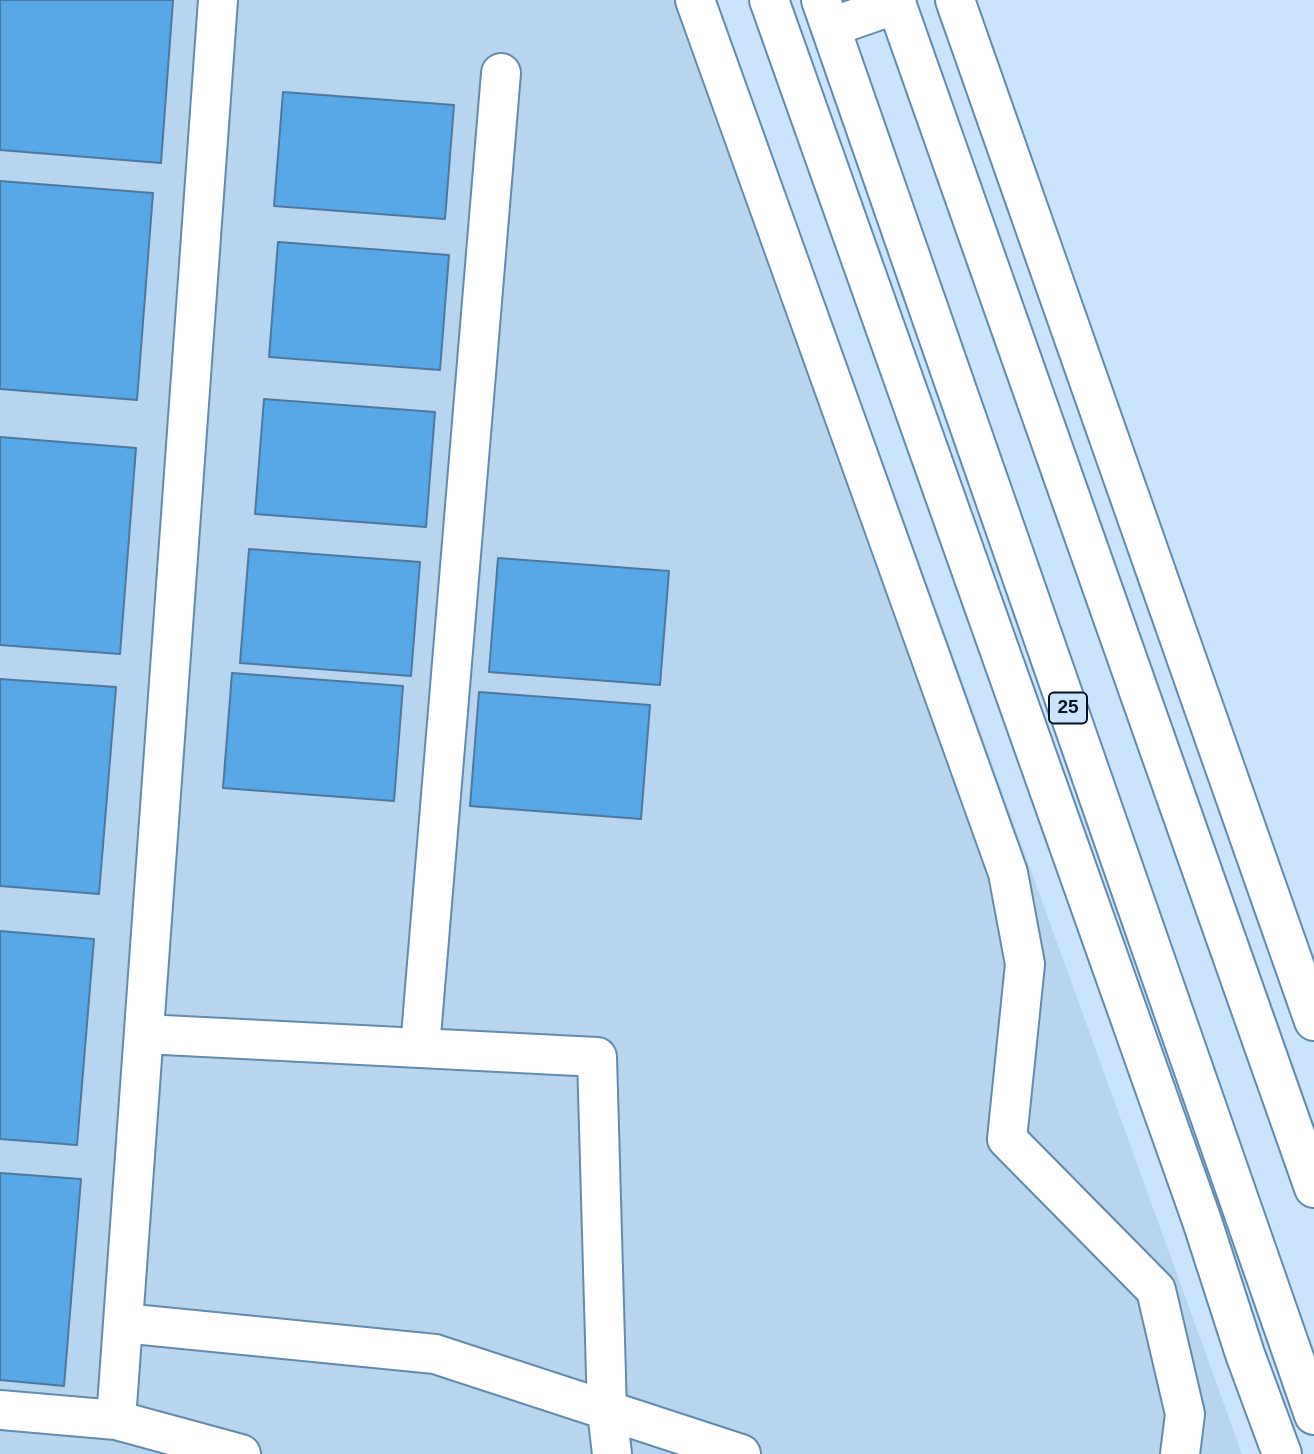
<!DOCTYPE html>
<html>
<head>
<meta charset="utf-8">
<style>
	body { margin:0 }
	canvas { display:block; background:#c9e4fc }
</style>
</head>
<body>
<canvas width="1314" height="1454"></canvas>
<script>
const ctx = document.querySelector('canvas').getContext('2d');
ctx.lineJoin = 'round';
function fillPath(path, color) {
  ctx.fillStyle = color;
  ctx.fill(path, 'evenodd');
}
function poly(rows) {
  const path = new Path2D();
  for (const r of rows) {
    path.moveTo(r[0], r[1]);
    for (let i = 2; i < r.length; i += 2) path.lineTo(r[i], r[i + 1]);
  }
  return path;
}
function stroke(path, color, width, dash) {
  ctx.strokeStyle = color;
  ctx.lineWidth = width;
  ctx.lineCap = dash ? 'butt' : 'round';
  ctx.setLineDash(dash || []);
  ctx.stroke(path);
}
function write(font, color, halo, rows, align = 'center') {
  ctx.font = font + ' Arial,sans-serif';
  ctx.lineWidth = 5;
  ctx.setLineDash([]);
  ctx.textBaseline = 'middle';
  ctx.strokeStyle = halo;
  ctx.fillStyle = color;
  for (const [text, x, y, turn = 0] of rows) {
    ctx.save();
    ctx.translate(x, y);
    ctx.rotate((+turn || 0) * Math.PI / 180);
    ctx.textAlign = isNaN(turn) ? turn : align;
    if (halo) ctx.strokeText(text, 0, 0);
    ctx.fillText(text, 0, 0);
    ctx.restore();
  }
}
const built = poly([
	[0,0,716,0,1242,1454,0,1454]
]);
const building = poly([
	[0,0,173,0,161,163,0,150,0,0],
	[283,92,454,105,445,219,274,206,283,92],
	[0,181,153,193,137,400,0,389,0,181],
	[278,242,449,255,440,370,269,357,278,242],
	[264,399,435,412,426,527,255,514,264,399],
	[0,437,136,448,120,654,0,645,0,437],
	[249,549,420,562,411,676,240,663,249,549],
	[498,558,669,571,660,685,489,672,498,558],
	[232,673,403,686,394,801,223,788,232,673],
	[0,679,116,687,99,894,0,886,0,679],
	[479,692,650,705,641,819,470,806,479,692],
	[0,931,94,939,77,1145,0,1139,0,931],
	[0,1173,81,1179,64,1386,0,1380,0,1173]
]);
const minor = poly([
	[695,0,1008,873,1025,964,1007,1139,1156,1290,1185,1414,1180,1454],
	[769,0,1202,1221,1245,1354,1282,1454],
	[955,0,1314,1021],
	[144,1034,597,1057,607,1411,612,1454],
	[420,1048,501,73],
	[123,1323,435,1354,741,1454],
	[0,1410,116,1420,241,1454],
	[116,1420,218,0]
]);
const major = poly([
	[821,0,1314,1415],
	[895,0,1314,1188],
	[831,27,897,4]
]);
const shields = [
	[1068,708,38]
];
const shieldNames = [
	["25",1068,708]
];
fillPath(built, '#b7d5ef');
fillPath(building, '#58a8e8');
stroke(building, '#4e789c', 2);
stroke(minor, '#608baf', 42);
stroke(major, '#608baf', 42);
stroke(minor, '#fff', 38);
stroke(major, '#fff', 38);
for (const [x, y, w] of shields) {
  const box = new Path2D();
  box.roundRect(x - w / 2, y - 15.5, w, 31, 5);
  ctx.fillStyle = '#c9e4fc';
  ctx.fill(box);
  stroke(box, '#031320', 2);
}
write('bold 19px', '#031320', null, shieldNames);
</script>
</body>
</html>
